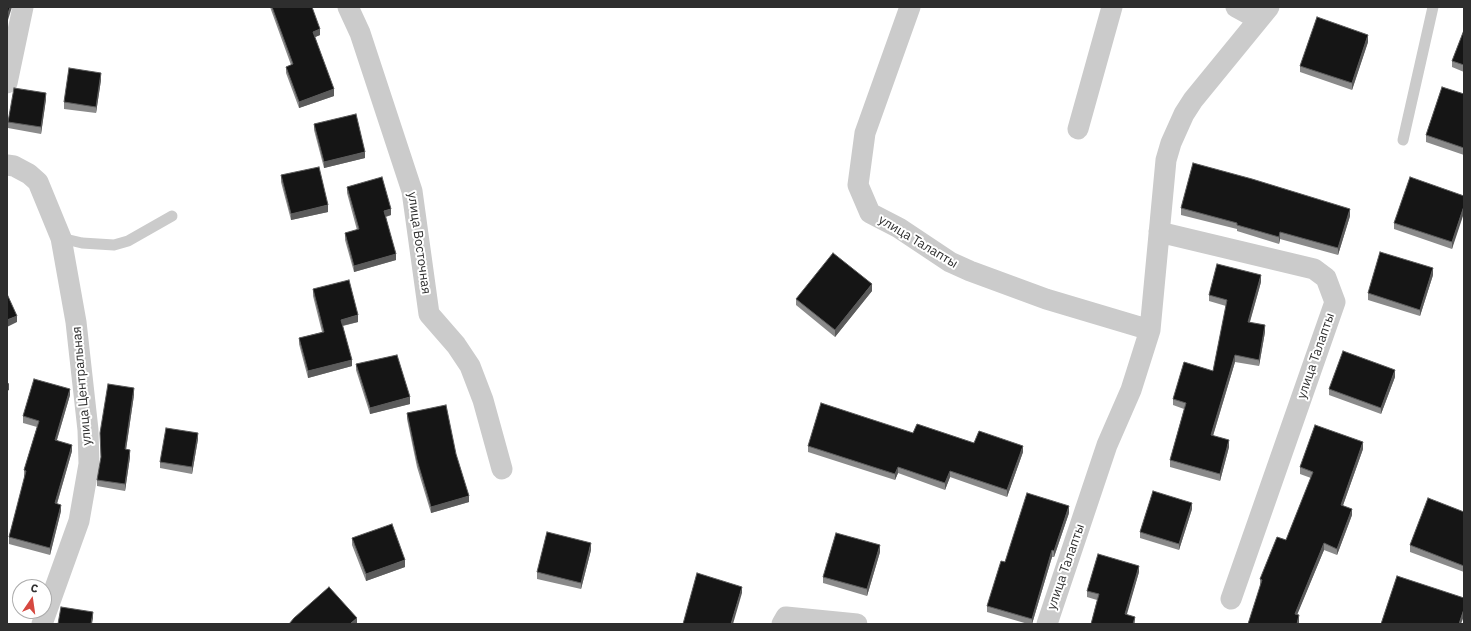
<!DOCTYPE html>
<html>
<head>
<meta charset="utf-8">
<style>
	body { margin:0 }
	#map { position:relative; width:1471px; height:631px; overflow:hidden; background:#fff; font-family:"IBM Plex Sans",sans-serif }
	canvas { display:block }
	.frame { position:absolute; inset:0; border:8px solid #2e2e2e; pointer-events:none }
	.north { position:absolute; left:12px; top:579px; width:40px; height:40px; box-sizing:border-box; background:#fff; border:1px solid #ababab; border-radius:50%; rotate:13deg; font-size:11px; font-weight:700; line-height:16px; text-align:center; color:#2e2e2e }
	.north::after { content:''; display:block; margin:auto; width:14px; height:18px; background:#d64840; clip-path:polygon(50% 0,100% 100%,50% 72%,0 100%) }
</style>
</head>
<body>
<div id="map">
<canvas width="1471" height="631"></canvas>
<div class="frame"></div>
<div class="north">С</div>
</div>
<script>
const ctx = document.querySelector('canvas').getContext('2d');
ctx.lineJoin = 'round';
function poly(rows) {
  const path = new Path2D();
  for (const r of rows) {
    path.moveTo(r[0], r[1]);
    for (let i = 2; i < r.length; i += 2) path.lineTo(r[i], r[i + 1]);
  }
  return path;
}
function stroke(path, color, width, dash) {
  ctx.strokeStyle = color;
  ctx.lineWidth = width;
  ctx.lineCap = dash ? 'butt' : 'round';
  ctx.setLineDash(dash || []);
  ctx.stroke(path);
}
function fillPath(path, color) {
  ctx.fillStyle = color;
  ctx.fill(path, 'evenodd');
}
function write(font, color, halo, rows, align = 'center') {
  ctx.font = font + ' "IBM Plex Sans",sans-serif';
  ctx.lineWidth = 4;
  ctx.setLineDash([]);
  ctx.textBaseline = 'middle';
  ctx.strokeStyle = halo;
  ctx.fillStyle = color;
  for (const [text, x, y, turn = 0] of rows) {
    ctx.save();
    ctx.translate(x, y);
    ctx.rotate((+turn || 0) * Math.PI / 180);
    ctx.textAlign = isNaN(turn) ? turn : align;
    if (halo) ctx.strokeText(text, 0, 0);
    ctx.fillText(text, 0, 0);
    ctx.restore();
  }
}
const service = poly([
	[1403,140,1433,7],
	[61,238,82,243,114,245,128,241,172,216]
]);
const minor = poly([
	[348,7,360,33,412,191,429,314,456,345,470,366,483,400,502,469],
	[910,7,865,133,858,185,870,213,899,228,950,262,970,271,1046,299,1150,330],
	[1236,7,1258,19],
	[7,83,23,7],
	[1078,129,1112,7],
	[7,165,14,166,29,174,38,182,61,238,76,322,88,430,89,464,79,521,42,624],
	[1159,232,1314,269,1326,278,1335,302,1231,599],
	[782,624,786,617,857,624],
	[1047,624,1107,445,1131,390,1150,330,1166,160,1171,143,1184,114,1193,100,1269,7]
]);
const wall = poly([
	[270,7,312,7,320,35,315,37,334,96,299,108,286,73,286,67,291,65],
	[1464,30,1464,72,1452,67,1452,61],
	[1368,42,1352,90,1300,72,1300,66],
	[101,80,96,113,64,109,64,102],
	[1464,94,1464,155,1426,142,1426,135],
	[46,99,41,134,8,128,8,122],
	[314,124,365,158,324,168,314,130],
	[281,175,328,212,291,220,281,182],
	[347,187,391,215,386,217,396,260,354,272,345,240,345,233,357,230,347,193],
	[1464,196,1452,249,1394,229,1394,223],
	[1181,208,1350,216,1338,255,1280,239,1279,244,1237,231,1237,229,1181,215],
	[1433,275,1420,316,1368,300,1368,293],
	[1261,282,1250,322,1265,332,1259,366,1235,362,1213,436,1229,447,1220,481,1170,467,1170,460,1184,409,1173,405,1173,399,1213,371,1226,306,1209,301,1209,295],
	[313,289,358,322,343,326,352,366,308,378,299,344,299,338,322,332,313,296],
	[872,291,835,337,796,305,796,299],
	[356,364,410,404,370,414,356,370],
	[1395,377,1381,414,1329,395,1329,389],
	[70,395,57,440,72,451,57,504,61,511,50,555,9,544,9,537,25,477,24,476,24,470,37,427,23,423,23,416],
	[134,395,126,450,130,457,125,491,97,486,97,480],
	[407,413,469,502,431,513,417,467,407,419],
	[913,433,974,443,1023,452,1007,497,950,477,945,490,898,473,895,480,808,452,808,446],
	[198,439,192,474,160,468,160,462],
	[1363,449,1343,505,1352,515,1337,555,1324,550,1297,614,1299,622,1260,586,1260,579,1286,540,1311,478,1300,474,1300,467],
	[1192,509,1179,550,1140,538,1140,532],
	[1464,512,1464,572,1410,552,1410,545],
	[1069,513,1054,557,1052,557,1032,624,1028,624,987,612,987,606,1005,562],
	[352,538,405,567,366,581,352,545],
	[591,550,581,589,537,579,537,572],
	[880,552,867,596,823,583,823,577],
	[1139,572,1126,615,1135,617,1135,624,1091,624,1097,600,1087,597,1087,591]
]);
const shadedWall = poly([
	[10,7,12,7,7,23,7,17],
	[320,29,320,35,313,38,313,32],
	[1368,35,1368,42,1352,90,1352,83],
	[101,73,101,80,96,113,96,107],
	[334,89,334,96,299,108,299,102],
	[46,93,46,99,41,134,41,127],
	[365,152,365,158,324,168,324,162],
	[328,205,328,212,291,220,291,214],
	[1464,206,1464,213,1452,249,1452,242],
	[391,209,391,215,384,217,384,211],
	[1350,209,1350,216,1338,255,1338,248],
	[1280,232,1280,239,1279,244,1279,237],
	[396,254,396,260,354,272,354,266],
	[1433,268,1433,275,1420,316,1420,310],
	[1261,275,1261,282,1248,328,1248,322],
	[872,284,872,291,835,337,835,330],
	[358,315,358,322,341,326,341,320],
	[17,316,17,322,7,327,7,320],
	[1265,325,1265,332,1259,366,1259,360],
	[1235,355,1235,362,1211,442,1211,435],
	[352,360,352,366,308,378,308,371],
	[1395,370,1395,377,1381,414,1381,408],
	[9,383,9,390,7,391,7,384],
	[134,388,134,395,125,456,125,449],
	[70,389,70,395,55,446,55,440],
	[410,397,410,404,370,414,370,408],
	[198,433,198,439,192,474,192,467],
	[1229,440,1229,447,1220,481,1220,474],
	[1363,442,1363,449,1341,511,1341,505],
	[72,445,72,451,55,510,55,503],
	[1023,446,1023,452,1007,497,1007,490],
	[130,450,130,457,125,491,125,484],
	[898,467,898,473,895,480,895,474],
	[950,471,950,477,945,490,945,483],
	[469,496,469,502,431,513,431,507],
	[1192,503,1192,509,1179,550,1179,544],
	[61,505,61,511,50,555,50,548],
	[1069,506,1069,513,1054,557,1054,551],
	[1352,509,1352,515,1337,555,1337,549],
	[591,543,591,550,581,589,581,583],
	[1324,543,1324,550,1295,620,1295,614],
	[880,545,880,552,867,596,867,589],
	[1052,550,1052,557,1032,624,1032,619],
	[405,560,405,567,366,581,366,574],
	[1139,566,1139,572,1125,621,1125,614],
	[742,587,742,593,733,624,731,624],
	[1464,609,1464,616,1461,624,1459,624],
	[93,612,93,618,92,624,91,624],
	[1299,615,1299,624,1297,624],
	[357,618,357,624,350,624]
]);
const building = poly([
	[7,7,10,7,7,17,7,7],
	[272,7,312,7,320,29,313,32,334,89,299,102,286,67,293,64,272,7],
	[1317,17,1368,35,1352,83,1300,66,1317,17],
	[1464,30,1464,65,1452,61,1464,30],
	[69,68,101,73,96,107,64,102,69,68],
	[1442,87,1464,94,1464,148,1426,135,1442,87],
	[14,88,46,93,41,127,8,122,14,88],
	[356,114,365,152,324,162,314,124,356,114],
	[1193,163,1252,179,1350,209,1338,248,1280,232,1279,237,1237,225,1237,223,1181,208,1193,163],
	[319,167,328,205,291,214,281,175,319,167],
	[382,177,391,209,384,211,396,254,354,266,345,233,359,229,347,187,382,177],
	[1410,177,1464,196,1464,206,1452,242,1394,223,1410,177],
	[1380,252,1433,268,1420,310,1368,293,1380,252],
	[833,253,872,284,835,330,796,299,833,253],
	[1217,264,1261,275,1248,322,1265,325,1259,360,1235,355,1211,435,1229,440,1220,474,1170,460,1186,403,1173,399,1184,362,1213,371,1227,300,1209,295,1217,264],
	[349,280,358,315,341,320,352,360,308,371,299,338,324,332,313,289,349,280],
	[7,294,17,316,7,320,7,294],
	[1343,351,1395,370,1381,408,1329,389,1343,351],
	[397,355,410,397,370,408,356,364,397,355],
	[34,379,70,389,55,440,72,445,55,503,61,505,50,548,9,537,26,471,24,470,39,421,23,416,34,379],
	[108,384,134,388,125,449,130,450,125,484,97,480,101,457,100,433,108,384],
	[821,403,913,433,917,424,974,443,979,431,1023,446,1007,490,950,471,945,483,898,467,895,474,808,446,821,403],
	[446,405,456,454,469,496,431,507,417,460,407,413,446,405],
	[1315,425,1363,442,1341,505,1352,509,1337,549,1324,543,1295,614,1299,615,1297,624,1248,624,1262,580,1260,579,1277,537,1286,540,1313,472,1300,467,1315,425],
	[166,428,198,433,192,467,160,462,166,428],
	[1153,491,1192,503,1179,544,1140,532,1153,491],
	[1027,493,1069,506,1054,551,1052,550,1032,619,987,606,1001,561,1005,562,1027,493],
	[1428,498,1464,512,1464,566,1410,545,1428,498],
	[392,524,405,560,366,574,352,538,392,524],
	[547,532,591,543,581,583,537,572,547,532],
	[836,533,880,545,867,589,823,577,836,533],
	[1098,554,1139,566,1125,614,1135,617,1133,624,1091,624,1099,594,1087,591,1098,554],
	[697,573,742,587,731,624,683,624,697,573],
	[1397,576,1464,598,1464,609,1459,624,1381,624,1397,576],
	[329,587,357,618,350,624,289,624,294,618,329,587],
	[61,607,93,612,91,624,58,624,61,607]
]);
const streetNames = [
	["улица Талапты",918,242,31],
	["улица Восточная",419,243,82],
	["улица Талапты",1316,356,-71],
	["улица Центральная",82,386,-95],
	["улица Талапты",1066,567,-71]
];
stroke(service, '#cbcbcb', 11);
stroke(minor, '#cbcbcb', 21);
fillPath(wall, '#8a8a8a');
fillPath(shadedWall, '#5b5b5b');
fillPath(building, '#151515');
stroke(building, '#5b5b5b', 1);
write('13px', '#2e2e2e', '#fff', streetNames);
</script>
</body>
</html>
